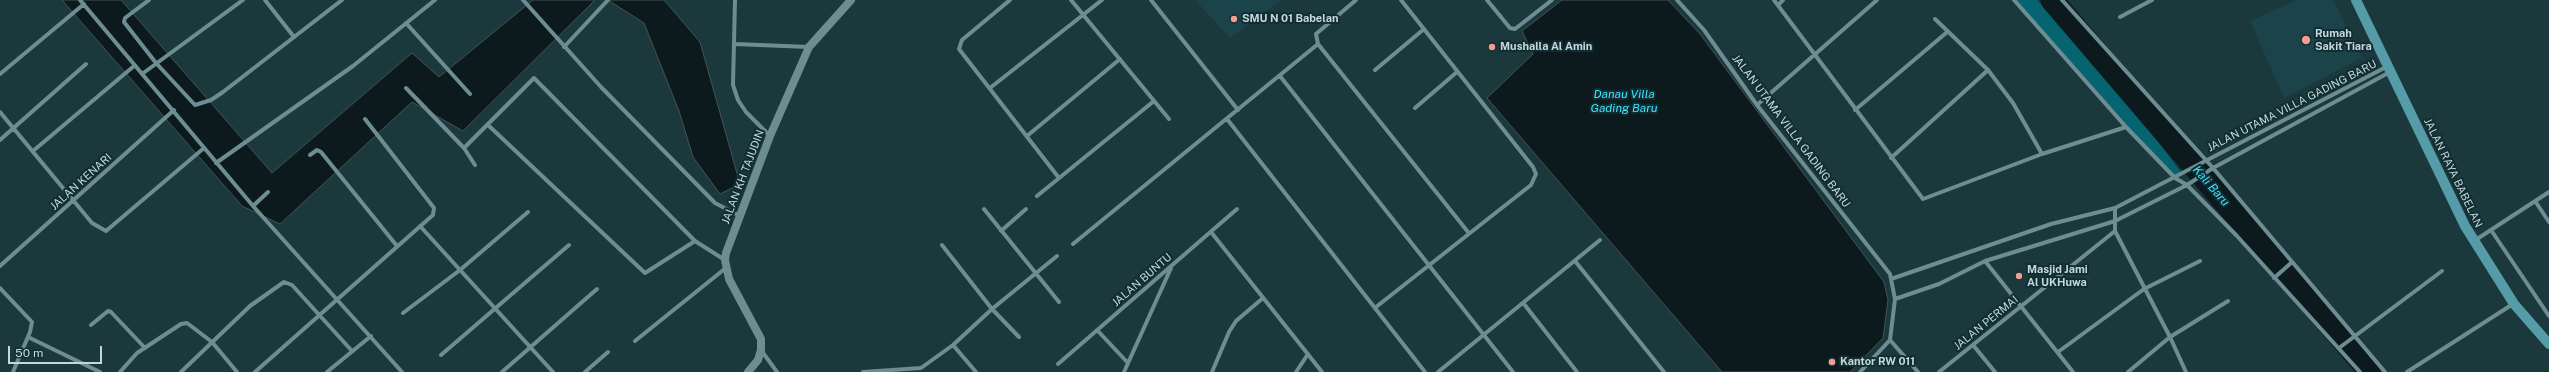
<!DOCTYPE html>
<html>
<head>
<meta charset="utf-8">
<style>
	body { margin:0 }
	#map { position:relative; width:2549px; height:372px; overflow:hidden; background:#1b383d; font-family:"Public Sans",sans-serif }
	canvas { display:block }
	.scale { position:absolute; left:8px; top:346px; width:94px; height:18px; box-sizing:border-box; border:2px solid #c6d7da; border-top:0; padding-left:5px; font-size:12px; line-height:14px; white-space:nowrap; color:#c6d7da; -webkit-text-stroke:3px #102e33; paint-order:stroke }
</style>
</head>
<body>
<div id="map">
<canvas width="2549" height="372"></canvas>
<div class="scale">50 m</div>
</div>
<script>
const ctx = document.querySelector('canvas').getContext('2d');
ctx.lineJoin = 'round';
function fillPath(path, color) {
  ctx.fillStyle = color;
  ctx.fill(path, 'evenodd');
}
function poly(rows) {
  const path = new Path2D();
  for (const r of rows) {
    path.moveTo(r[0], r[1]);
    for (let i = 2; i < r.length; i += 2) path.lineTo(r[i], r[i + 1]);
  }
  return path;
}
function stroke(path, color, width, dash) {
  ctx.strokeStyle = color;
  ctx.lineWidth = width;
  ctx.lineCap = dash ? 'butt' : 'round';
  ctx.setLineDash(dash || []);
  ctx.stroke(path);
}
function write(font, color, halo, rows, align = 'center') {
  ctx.font = font + ' "Public Sans",sans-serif';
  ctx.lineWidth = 4;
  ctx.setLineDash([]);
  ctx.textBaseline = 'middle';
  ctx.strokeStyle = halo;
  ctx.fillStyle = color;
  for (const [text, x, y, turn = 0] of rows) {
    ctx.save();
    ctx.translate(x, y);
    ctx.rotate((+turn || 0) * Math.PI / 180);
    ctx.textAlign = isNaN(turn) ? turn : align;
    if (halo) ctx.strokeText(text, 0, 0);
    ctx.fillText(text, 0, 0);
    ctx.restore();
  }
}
const built = poly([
	[1195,0,1282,0,1230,38],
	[2296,0,2333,0,2362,58,2284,98,2250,21]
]);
const green = poly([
	[2012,0,2037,0,2140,118,2183,175,2175,178]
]);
const water = poly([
	[62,0,121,0,272,173,412,53,439,77,533,0,595,0,463,131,412,102,280,224,242,206,62,0],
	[608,0,664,0,700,42,740,184,720,194,693,157,679,111,644,23,608,0],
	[1562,0,1668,0,1700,34,1884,282,1888,300,1883,338,1850,372,1722,372,1487,98,1533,54,1522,31,1562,0]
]);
const river = poly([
	[2052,0,2370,372]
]);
const street = poly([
	[80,0,253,206,402,372],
	[149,0,125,18,124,22,156,63,195,105,211,100,223,92,342,0],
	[265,0,294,37],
	[523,0,601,87,715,203,740,216],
	[735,0,733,85,738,100,746,112,770,136],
	[1010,0,962,40,959,49,1059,178],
	[1071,0,1169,119],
	[1151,0,1238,110],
	[1356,0,1316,34,1318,44,1468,232],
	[1487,0,1510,28,1515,29,1552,0],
	[1677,0,1704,30,1757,105,1890,274,1895,299,1890,340,1860,372],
	[1774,0,1923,199,2042,154,2126,127],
	[2014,0,2126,127,2175,178,2187,185,2237,236,2360,372],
	[2062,0,2213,168,2385,372],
	[1778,5,1783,0],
	[2120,17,2152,0],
	[1935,19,1988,70,2013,103,2042,154],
	[406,23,470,94],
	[735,44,809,47],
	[564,47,608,0],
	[1375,70,1424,29],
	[0,74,84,4],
	[142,74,243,0],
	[1280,76,1513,372],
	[406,88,464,148,475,165],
	[990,88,1102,0],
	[1757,105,1877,0],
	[1415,108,1457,72],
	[1855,110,1946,33],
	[0,112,92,223,106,231,204,148],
	[1227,119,1425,372],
	[488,125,645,273,695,241],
	[1027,136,1120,59],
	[0,140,86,64],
	[464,148,534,78,695,241,725,260],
	[33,151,134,66],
	[310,155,317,150,321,152,397,246],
	[1891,158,1988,70],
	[216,163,353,66,435,0],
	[1037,196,1154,101],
	[2535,201,2549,222],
	[253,206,268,192],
	[984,209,1059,302],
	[420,226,553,372],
	[2491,230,2549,316],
	[1001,231,1026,209],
	[2115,231,2170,337,2186,372],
	[1211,232,1322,372],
	[2474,241,2549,192],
	[1073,244,1318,44],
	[942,245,992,309,1057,256],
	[1575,261,1664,372],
	[1985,261,2073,372],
	[0,266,174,110],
	[2274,278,2291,263],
	[1891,279,2051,224,2115,208,2388,66],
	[0,288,32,322,30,332,13,372],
	[1895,299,1939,284,1985,261,2115,221,2187,185,2213,168,2390,72],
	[1524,304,1577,372],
	[1376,307,1531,185,1536,174,1533,167,1401,0],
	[403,313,460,270,528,212],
	[91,325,108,311,111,312,145,348],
	[1097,330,1128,363],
	[28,337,100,372],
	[1890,340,1918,372],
	[635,341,727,267],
	[953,345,976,372],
	[1973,345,1995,372],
	[2339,348,2442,271],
	[761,350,777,372],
	[2058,352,2144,289,2200,261],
	[441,355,569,245],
	[1058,364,1237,209],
	[120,372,137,353,181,324,187,323,212,342,237,372],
	[181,372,250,306,284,282,292,285,352,351],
	[255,372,433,215,434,208,365,119],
	[327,372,371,336],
	[502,372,597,289],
	[585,372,608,352],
	[863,372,921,368,953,345,992,309,1019,337],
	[1124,372,1171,268],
	[1212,372,1229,332,1236,321,1263,298],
	[1296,372,1308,354],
	[1438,372,1600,240],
	[1939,372,2115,231,2115,208],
	[2128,372,2170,337,2228,301],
	[2407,372,2513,304]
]);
const secondary = poly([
	[748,372,758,360,761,350,761,339,729,279,725,260,726,253,770,136,809,47,851,0]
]);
const primary = poly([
	[2356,0,2465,226,2514,304,2549,344]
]);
const markers = [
	[1234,19,4,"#f59c90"],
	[2306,40,5,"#f59c90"],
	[1492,47,4,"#f59c90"],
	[2019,276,4,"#f59c90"],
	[1832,362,4,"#f59c90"]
];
const poiNames = [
	["SMU N 01 Babelan",1242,19],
	["Rumah",2315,34],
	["Sakit Tiara",2315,47],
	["Mushalla Al Amin",1500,47],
	["Masjid Jami",2027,270],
	["Al UKHuwa",2027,283],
	["Kantor RW 011",1840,362]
];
const streetNames = [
	["JALAN UTAMA VILLA GADING BARU",2292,106,-27],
	["JALAN UTAMA VILLA GADING BARU",1791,131,53],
	["JALAN RAYA BABELAN",2453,173,64],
	["JALAN KH TAJUDIN",743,177,-69],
	["JALAN KENARI",81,182,-42],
	["JALAN BUNTU",1142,280,-41],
	["JALAN PERMAI",1986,323,-39]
];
const waterNames = [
	["Danau Villa",1624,94],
	["Gading Baru",1624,108],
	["Kali Baru",2211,186,49]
];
fillPath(built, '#1a434a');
fillPath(green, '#066470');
fillPath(water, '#0c1a1d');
stroke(water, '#445356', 1);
stroke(river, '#0c1a1d', 23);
stroke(street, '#6d8d93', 4);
stroke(secondary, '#6d8d93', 8);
stroke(primary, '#569ca8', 10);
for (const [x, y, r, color] of markers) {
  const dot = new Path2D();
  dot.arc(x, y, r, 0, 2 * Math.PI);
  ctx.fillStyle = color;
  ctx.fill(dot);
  stroke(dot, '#102e33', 1.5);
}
write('bold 11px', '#c6d7da', '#102e33', poiNames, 'left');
write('11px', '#c6d7da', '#102e33', streetNames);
write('italic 12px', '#40e2fa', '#102e33', waterNames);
</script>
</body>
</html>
